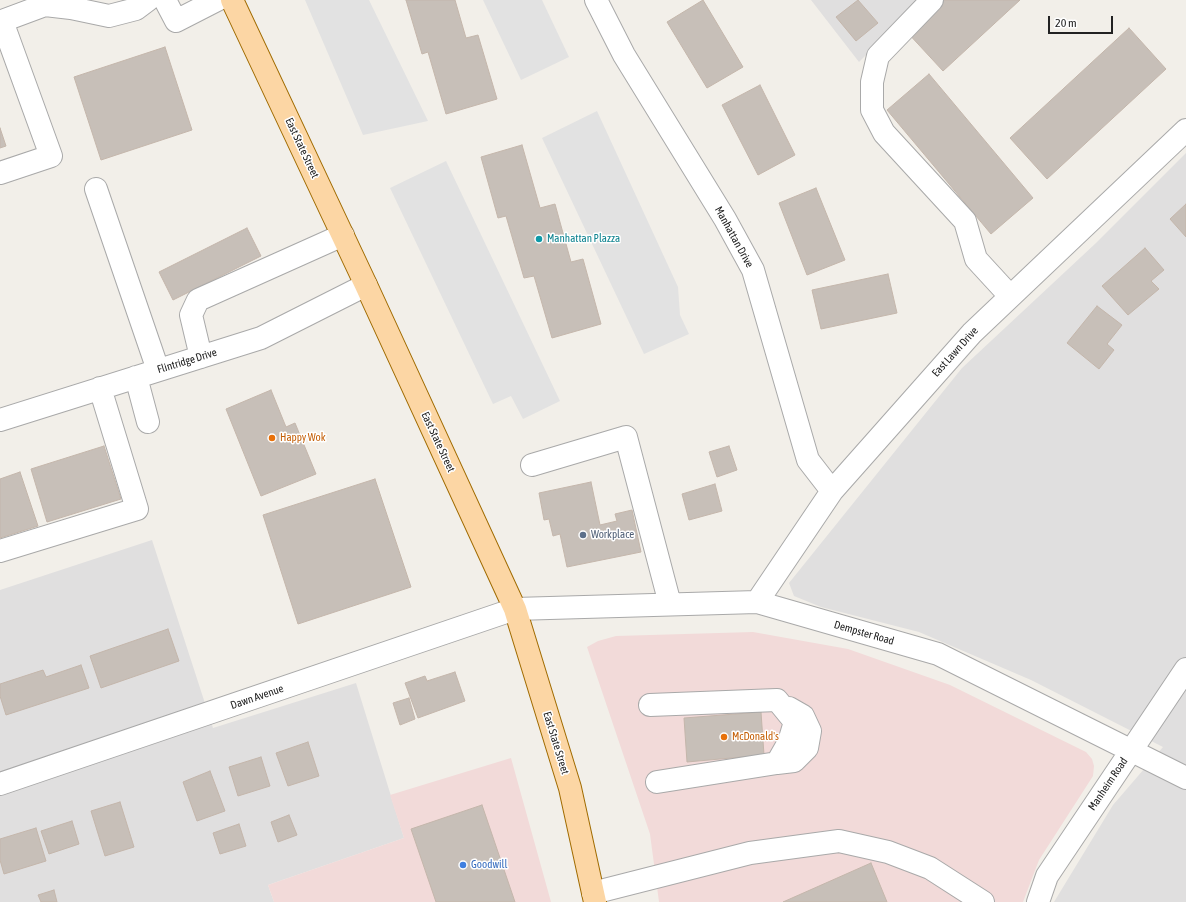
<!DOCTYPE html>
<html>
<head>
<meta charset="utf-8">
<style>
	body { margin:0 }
	#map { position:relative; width:1186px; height:902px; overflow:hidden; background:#f2efe9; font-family:"Asap Condensed",sans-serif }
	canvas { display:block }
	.scale { position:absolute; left:1048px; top:16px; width:65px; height:18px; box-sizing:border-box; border:2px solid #222; border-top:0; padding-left:5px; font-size:12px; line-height:14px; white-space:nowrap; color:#222; -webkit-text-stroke:3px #fff; paint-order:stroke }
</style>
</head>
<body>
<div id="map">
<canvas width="1186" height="902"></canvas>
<div class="scale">20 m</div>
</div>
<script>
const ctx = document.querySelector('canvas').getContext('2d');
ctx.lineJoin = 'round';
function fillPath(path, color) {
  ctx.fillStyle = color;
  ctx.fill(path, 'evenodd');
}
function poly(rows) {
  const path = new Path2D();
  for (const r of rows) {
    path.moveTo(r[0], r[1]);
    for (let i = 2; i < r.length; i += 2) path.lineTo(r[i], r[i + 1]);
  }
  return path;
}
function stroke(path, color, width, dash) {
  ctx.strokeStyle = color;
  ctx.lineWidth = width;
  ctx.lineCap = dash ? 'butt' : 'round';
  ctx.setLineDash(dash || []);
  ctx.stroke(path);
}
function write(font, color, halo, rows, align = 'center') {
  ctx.font = font + ' "Asap Condensed",sans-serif';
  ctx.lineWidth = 3;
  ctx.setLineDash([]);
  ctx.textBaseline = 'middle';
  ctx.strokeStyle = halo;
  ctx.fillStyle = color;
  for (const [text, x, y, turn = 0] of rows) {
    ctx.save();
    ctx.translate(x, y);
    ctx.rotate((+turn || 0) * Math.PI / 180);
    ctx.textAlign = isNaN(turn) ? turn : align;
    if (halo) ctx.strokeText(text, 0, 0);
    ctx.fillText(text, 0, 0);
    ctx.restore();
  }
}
const residential = poly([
	[811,0,921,0,859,62],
	[1186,153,1186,902,1054,902,1113,805,1163,747,1031,680,919,632,821,607,794,596,789,583,962,368,1096,243],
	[152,540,213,728,356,683,404,838,268,885,274,902,0,902,0,590]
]);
const commercial = poly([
	[753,632,848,649,950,685,1086,752,1092,759,1094,766,1093,776,1039,860,1023,902,659,902,650,834,587,647,598,641,616,636],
	[511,758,551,902,274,902,268,885,404,838,390,795]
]);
const parking = poly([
	[305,0,369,0,428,121,363,135],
	[483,0,542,0,569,57,521,80],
	[597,111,678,287,680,315,689,334,644,354,542,138],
	[446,161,560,401,523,419,511,396,493,404,390,188]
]);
const building = poly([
	[406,0,455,0,466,38,478,35,497,99,446,114,428,52,422,54,406,0],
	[703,0,743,67,707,88,667,22,703,0],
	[858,0,878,23,856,41,836,17,858,0],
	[940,0,1020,0,943,71,906,31,940,0],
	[1129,28,1166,69,1047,179,1010,138,1129,28],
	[165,47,192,130,101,160,74,77,165,47],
	[929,74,1033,198,991,234,887,110,929,74],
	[760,85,795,155,758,175,722,105,760,85],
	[0,128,6,146,0,148,0,128],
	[522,145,540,208,555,204,571,262,583,259,601,324,552,338,534,276,524,278,506,216,498,218,481,157,522,145],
	[816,188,845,260,807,275,779,203,816,188],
	[1186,204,1186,237,1170,219,1186,204],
	[247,228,261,256,173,300,159,272,247,228],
	[1145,248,1164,270,1151,281,1159,289,1128,315,1102,286,1145,248],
	[888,274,897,313,821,329,812,290,888,274],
	[1097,306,1122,325,1107,344,1114,350,1099,369,1067,343,1097,306],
	[271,390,286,427,295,423,316,474,261,496,226,409,271,390],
	[104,446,121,499,47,522,31,469,104,446],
	[729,446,737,470,717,477,709,452,729,446],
	[20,472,38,526,0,538,0,479,20,472],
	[375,479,411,587,298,624,263,515,375,479],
	[591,482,600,525,617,521,615,514,632,510,641,552,567,567,560,534,553,536,549,519,544,520,539,493,591,482],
	[715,484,722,511,689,520,682,494,715,484],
	[168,629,179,661,101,688,90,656,168,629],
	[81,665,89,688,6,715,0,696,0,684,43,670,46,677,81,665],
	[455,672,465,701,418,718,405,683,425,676,427,681,455,672],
	[409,698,415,719,400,725,393,703,409,698],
	[761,712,764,755,687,762,684,718,761,712],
	[308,742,319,776,288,786,276,753,308,742],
	[261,757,270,786,238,796,229,767,261,757],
	[210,771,225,811,197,821,183,782,210,771],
	[120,802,134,847,105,856,91,811,120,802],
	[482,805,515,902,436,902,411,829,482,805],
	[289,815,297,835,278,842,271,822,289,815],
	[72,821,79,844,49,854,41,831,72,821],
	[239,824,246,846,220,854,213,833,239,824],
	[36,828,46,861,4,874,0,860,0,839,36,828],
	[871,863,887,902,783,902,871,863],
	[54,890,57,902,41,902,38,895,54,890]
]);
const minor = poly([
	[165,0,176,21,217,0],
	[596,0,624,55,725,219,753,270,808,460,832,491],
	[932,0,878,56,872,82,872,110,884,133,965,221,976,259,1010,296],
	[0,173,51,156,2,21,45,5,71,8,109,16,136,9,148,0],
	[96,189,158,370],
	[201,357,191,315,198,300,343,235],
	[136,377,148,422],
	[0,420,261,338,366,285],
	[532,465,626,437,670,604],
	[0,551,137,509,100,388],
	[757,602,832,491,972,333,1186,130],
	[650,705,777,700,795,722,789,742,777,763,657,782],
	[777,763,794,761,807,748,810,731,803,716,789,708],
	[0,784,515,609,757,602,938,654,1186,778],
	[593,893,750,853,839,841,888,852,930,868,983,902],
	[1038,902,1047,876,1186,669]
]);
const major = poly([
	[232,0,366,285,515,609,570,788,595,902]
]);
const markers = [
	[539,239,4,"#0f9aa8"],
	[272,438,4,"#e8710a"],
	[583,535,4,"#5c6f8a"],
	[724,737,4,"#e8710a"],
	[463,865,4,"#3f7fe0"]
];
const streetNames = [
	["East State Street",302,148,65],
	["Manhattan Drive",734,237,61],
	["East Lawn Drive",955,352,-48],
	["Flintridge Drive",187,361,-17],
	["East State Street",438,442,65],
	["Dempster Road",864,633,16],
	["Dawn Avenue",257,697,-19],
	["East State Street",556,743,73],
	["Manheim Road",1108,784,-56]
];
const cultureNames = [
	["Manhattan Plazza",547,239]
];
const foodNames = [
	["Happy Wok",280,438],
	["McDonald's",732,737]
];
const serviceNames = [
	["Workplace",591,535]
];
const shopNames = [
	["Goodwill",471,865]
];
fillPath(residential, '#e0dfdf');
fillPath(commercial, '#f2dad9');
fillPath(parking, '#e2e2e2');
fillPath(building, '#c7bfb8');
stroke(building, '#c4b6ab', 1);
stroke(minor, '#a9a9a9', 24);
stroke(major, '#a06b00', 24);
stroke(minor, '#fff', 22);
stroke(major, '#fcd6a4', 22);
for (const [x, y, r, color] of markers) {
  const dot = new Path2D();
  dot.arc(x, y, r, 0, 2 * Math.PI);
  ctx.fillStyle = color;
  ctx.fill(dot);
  stroke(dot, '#fff', 1.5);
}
write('11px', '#222', '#fff', streetNames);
write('11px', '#0d838f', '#fff', cultureNames, 'left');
write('11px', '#c56008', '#fff', foodNames, 'left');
write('11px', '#4e5e75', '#fff', serviceNames, 'left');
write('11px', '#366cbe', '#fff', shopNames, 'left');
</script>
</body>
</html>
